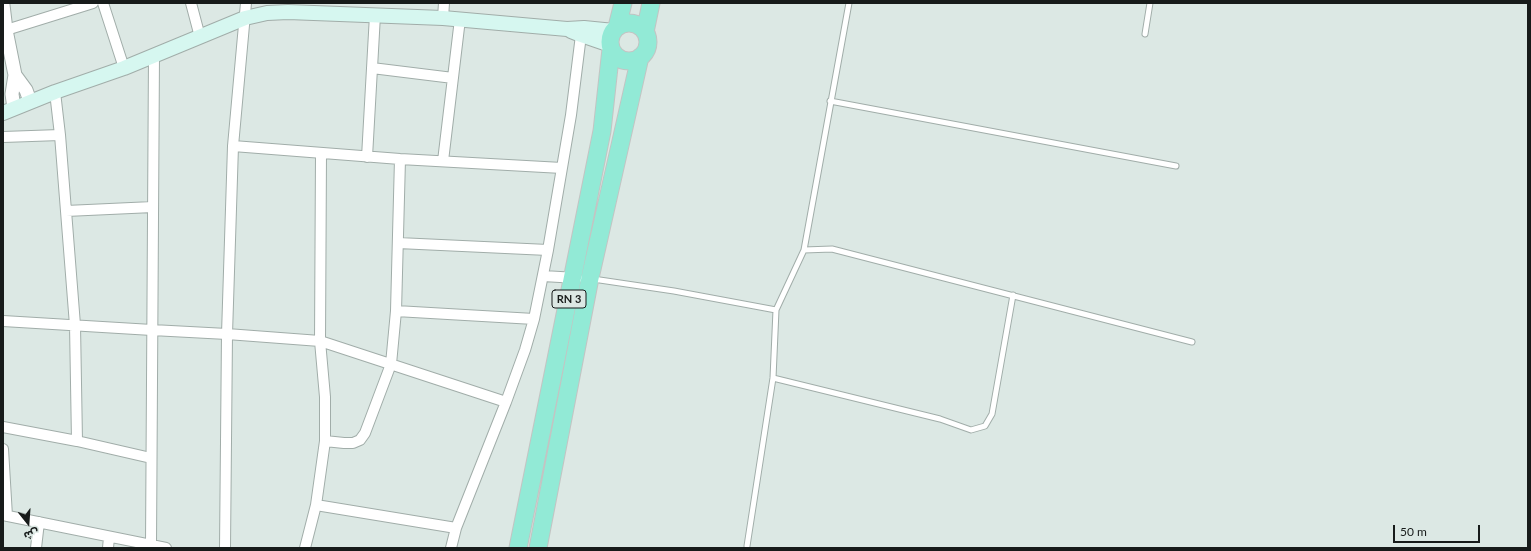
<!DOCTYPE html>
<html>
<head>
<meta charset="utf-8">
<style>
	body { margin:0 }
	#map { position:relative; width:1531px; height:551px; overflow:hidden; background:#dce8e4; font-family:Lato,"Noto Sans Arabic",sans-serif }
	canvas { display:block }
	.frame { position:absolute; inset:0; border:4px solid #171b1a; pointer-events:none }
	.north { position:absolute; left:8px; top:503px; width:40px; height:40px; -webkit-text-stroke:3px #dce8e4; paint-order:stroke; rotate:163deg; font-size:11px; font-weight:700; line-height:16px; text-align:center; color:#171b1a }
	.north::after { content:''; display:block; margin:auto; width:14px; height:18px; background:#171b1a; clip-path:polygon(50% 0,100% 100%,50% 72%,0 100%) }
	.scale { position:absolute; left:1393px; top:525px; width:87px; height:18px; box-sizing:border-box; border:2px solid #171b1a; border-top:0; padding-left:5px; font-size:12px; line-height:14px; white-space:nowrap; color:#171b1a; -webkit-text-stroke:3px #dce8e4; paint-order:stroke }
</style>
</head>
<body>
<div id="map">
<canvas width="1531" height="551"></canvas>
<div class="frame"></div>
<div class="north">ش</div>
<div class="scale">50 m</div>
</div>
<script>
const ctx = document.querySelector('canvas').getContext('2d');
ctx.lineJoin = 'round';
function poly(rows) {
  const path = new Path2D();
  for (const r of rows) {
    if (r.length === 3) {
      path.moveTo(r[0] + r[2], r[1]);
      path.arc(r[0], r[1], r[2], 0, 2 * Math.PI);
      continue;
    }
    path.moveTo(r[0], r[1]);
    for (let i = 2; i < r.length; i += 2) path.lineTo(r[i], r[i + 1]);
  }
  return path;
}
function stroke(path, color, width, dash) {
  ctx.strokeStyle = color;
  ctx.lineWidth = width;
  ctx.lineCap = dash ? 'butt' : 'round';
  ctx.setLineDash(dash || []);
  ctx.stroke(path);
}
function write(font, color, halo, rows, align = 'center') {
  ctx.font = font + ' Lato,sans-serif';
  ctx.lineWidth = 4;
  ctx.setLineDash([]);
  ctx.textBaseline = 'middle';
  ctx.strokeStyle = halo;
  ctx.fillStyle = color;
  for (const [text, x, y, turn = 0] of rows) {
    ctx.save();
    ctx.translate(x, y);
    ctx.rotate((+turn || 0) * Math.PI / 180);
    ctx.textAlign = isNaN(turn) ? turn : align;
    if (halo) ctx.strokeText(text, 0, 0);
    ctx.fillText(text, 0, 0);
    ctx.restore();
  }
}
const service = poly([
	[1145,34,1150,3],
	[830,101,1176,166],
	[804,250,832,249,1192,342],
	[593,279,674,291,776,310,773,378,747,546],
	[776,310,804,250,849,3],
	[773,378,940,419,971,430,985,426,992,414,1013,295]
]);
const minor = poly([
	[103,3,124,68],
	[191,3,200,37],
	[443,18,444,3],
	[3,31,93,3],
	[372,68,453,78],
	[55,92,60,135,75,325,77,441],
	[3,137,60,135],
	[233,146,400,159,562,168],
	[367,157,375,15],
	[443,161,460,19],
	[66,211,153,207],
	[398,243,548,250,571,115,581,35],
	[543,276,577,278],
	[396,311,534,319],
	[3,321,152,330,227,334,320,341,506,402],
	[3,427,77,441,151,458],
	[325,441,344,443,353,443,360,440,365,433,391,364,396,311,400,159],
	[3,449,7,516],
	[316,505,456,528],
	[3,515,166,548],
	[151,545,154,55],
	[36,548,39,522],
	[108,548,109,537],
	[225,548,227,334,233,146,246,3],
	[305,548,316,505,325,441,325,397,320,341,321,154],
	[451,548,456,528,506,402,525,350,534,319,548,250]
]);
const tertiary = poly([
	[3,5,6,30,15,75,12,94,14,108],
	[15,75,26,90,30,101]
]);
const secondary = poly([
	[571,31,581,35,610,45],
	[3,113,55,92,124,68,245,18,267,13,288,12,443,18,567,29,584,28,614,31]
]);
const trunk = poly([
	[629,42,19],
	[617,27,623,3],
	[645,32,651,3],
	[518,548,602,131,611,49],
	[538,548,590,278,640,57]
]);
const shields = [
	[569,299,34]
];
const shieldNames = [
	["RN 3",569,299]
];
stroke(service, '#a1ada9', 7);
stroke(minor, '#a1ada9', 12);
stroke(tertiary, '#a1ada9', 15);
stroke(secondary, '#a1ada9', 16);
stroke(trunk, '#c3c4c3', 19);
stroke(service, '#fff', 5);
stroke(minor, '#fff', 10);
stroke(tertiary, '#fff', 13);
stroke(secondary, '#d6f7f0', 14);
stroke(trunk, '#92ead6', 17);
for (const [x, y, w] of shields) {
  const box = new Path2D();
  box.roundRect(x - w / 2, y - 9, w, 18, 3);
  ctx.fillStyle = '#dce8e4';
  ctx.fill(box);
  stroke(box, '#171b1a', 1);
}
write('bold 11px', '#171b1a', null, shieldNames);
</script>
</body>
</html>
